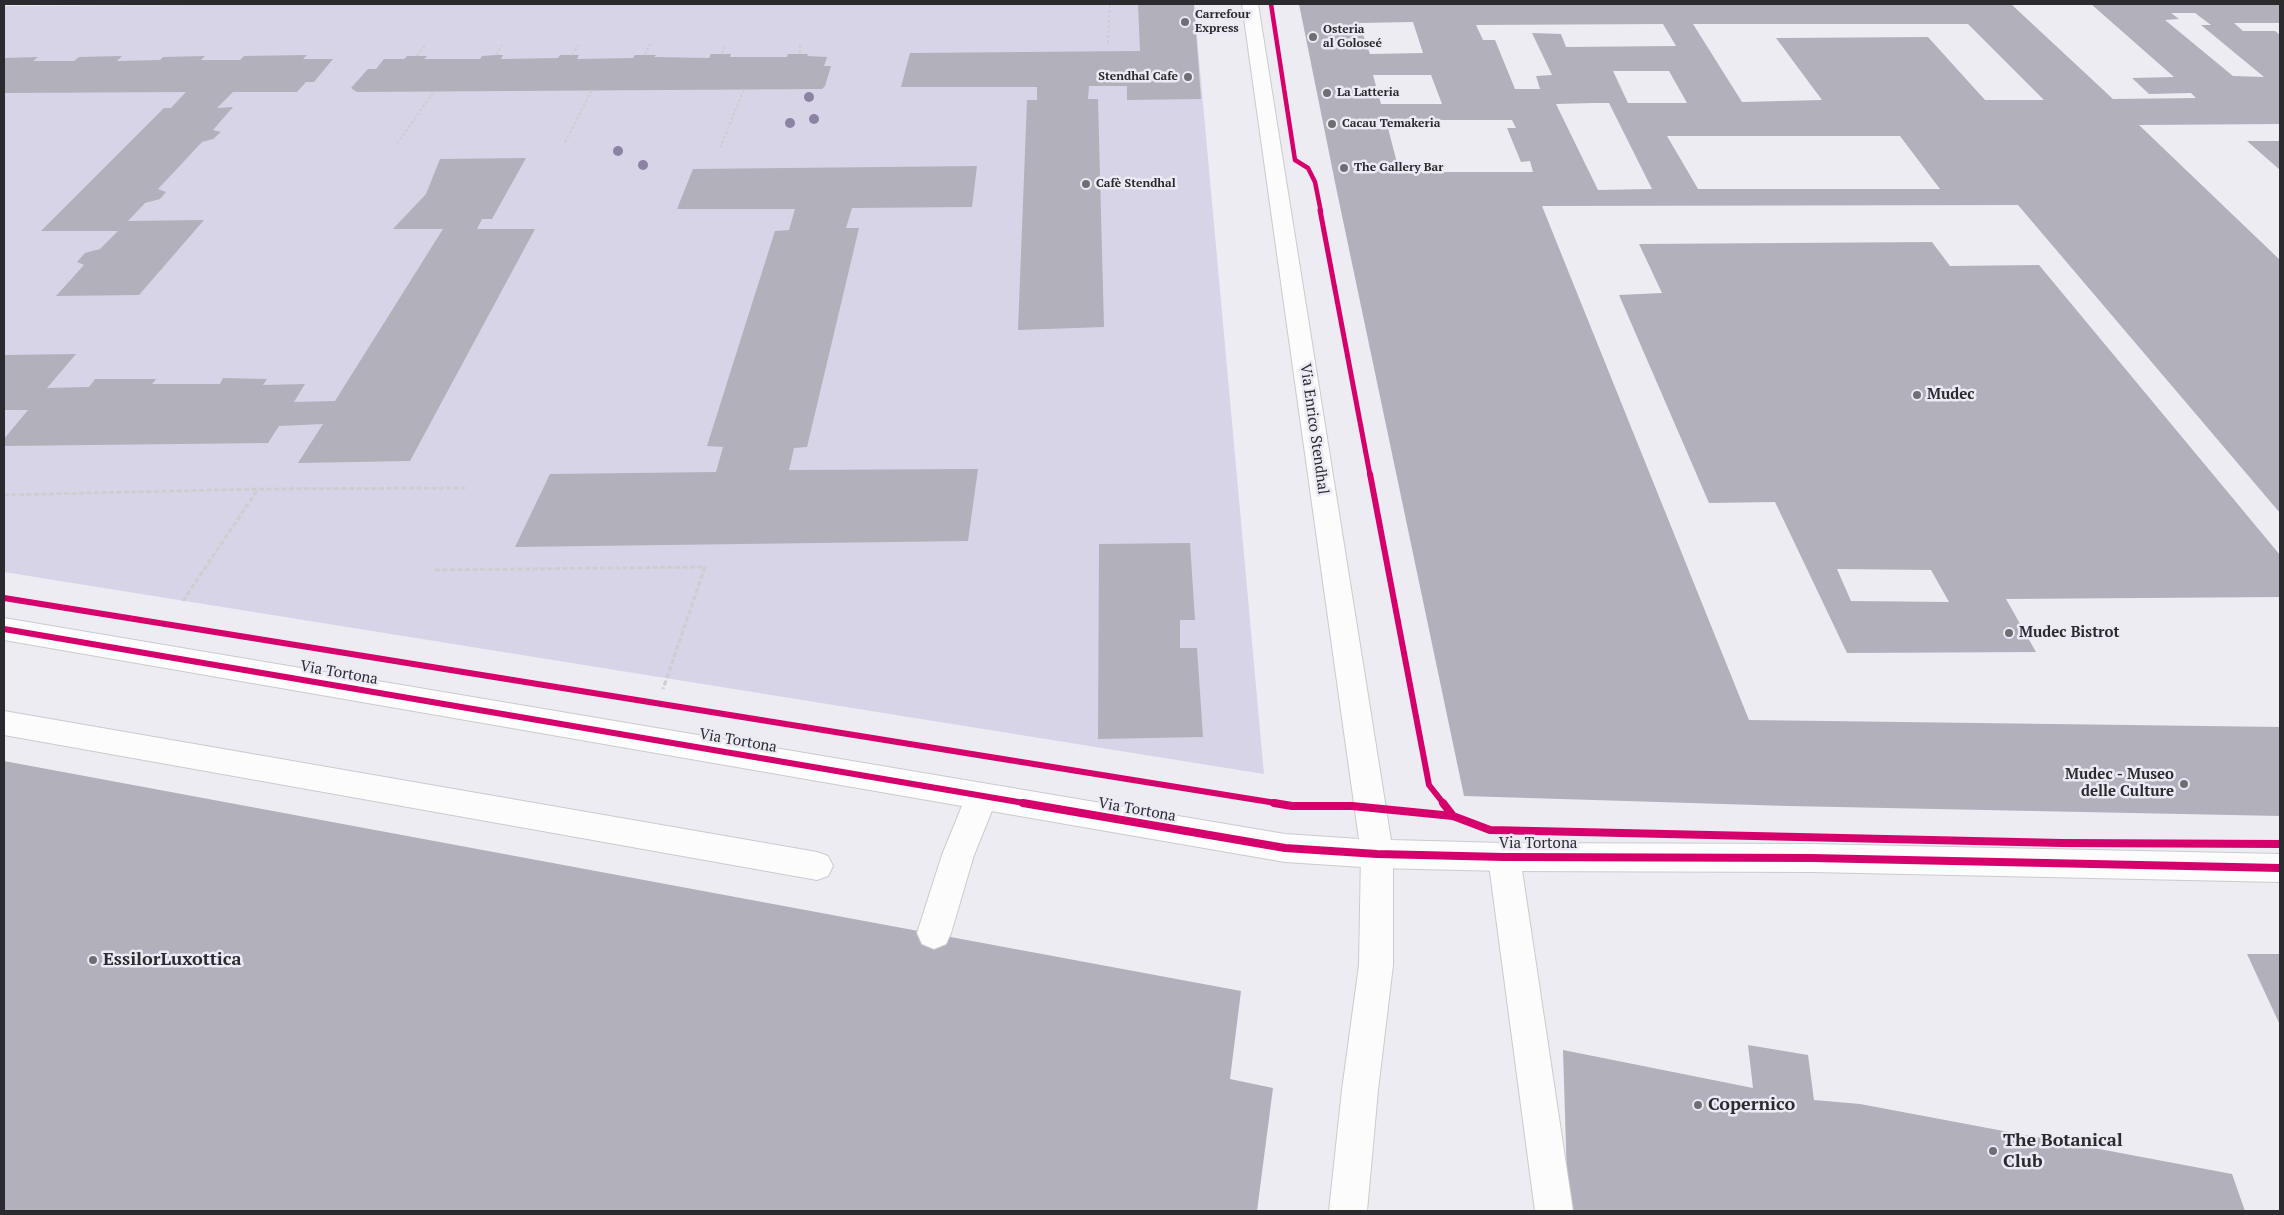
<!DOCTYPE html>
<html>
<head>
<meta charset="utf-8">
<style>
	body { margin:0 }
	#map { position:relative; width:2284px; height:1215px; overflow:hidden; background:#edecf2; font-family:"PT Serif",serif }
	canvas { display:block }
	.frame { position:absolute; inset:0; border:5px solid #2b2a2e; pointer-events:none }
</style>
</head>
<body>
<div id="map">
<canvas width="2284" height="1215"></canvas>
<div class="frame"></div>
</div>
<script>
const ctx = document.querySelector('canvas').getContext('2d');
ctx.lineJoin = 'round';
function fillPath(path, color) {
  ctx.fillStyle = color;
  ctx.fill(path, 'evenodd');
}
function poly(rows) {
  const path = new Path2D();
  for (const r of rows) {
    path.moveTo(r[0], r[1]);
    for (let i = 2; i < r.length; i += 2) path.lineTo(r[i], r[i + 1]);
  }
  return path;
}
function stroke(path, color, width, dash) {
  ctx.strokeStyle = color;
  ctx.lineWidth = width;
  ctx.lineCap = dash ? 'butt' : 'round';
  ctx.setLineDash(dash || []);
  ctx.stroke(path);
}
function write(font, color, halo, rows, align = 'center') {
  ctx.font = font + ' "PT Serif",serif';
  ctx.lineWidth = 5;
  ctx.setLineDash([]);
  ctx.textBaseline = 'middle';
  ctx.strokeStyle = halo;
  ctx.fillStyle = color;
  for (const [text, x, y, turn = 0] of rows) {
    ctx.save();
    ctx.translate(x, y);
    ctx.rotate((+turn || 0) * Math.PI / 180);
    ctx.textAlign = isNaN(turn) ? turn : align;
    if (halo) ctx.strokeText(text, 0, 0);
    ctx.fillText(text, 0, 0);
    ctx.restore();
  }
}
const green = poly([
	[368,4,1194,4,1264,774,4,572,4,6]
]);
const building = poly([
	[1138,4,1194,4,1201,99,1127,100,1127,86,1089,86,1088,99,1098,99,1104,327,1018,330,1027,100,1037,100,1037,87,901,87,910,53,1140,51],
	[1299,4,2011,4,2113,99,2196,98,2191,93,2149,94,2132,78,2174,77,2091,4,2280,4,2280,23,2234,23,2243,31,2275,31,2280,35,2280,124,2139,125,2280,260,2280,513,2018,205,1542,206,1749,720,2280,727,2280,816,1788,806,1464,796,1337,192],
	[2171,13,2195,13,2211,25,2201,25,2264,77,2233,76,2165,20,2179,19],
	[1413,22,1423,53,1370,54,1359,23],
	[1663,24,1676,46,1566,47,1561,34,1532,33,1552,75,1536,76,1540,89,1515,89,1495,40,1483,40,1476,25],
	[1693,24,1968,24,2044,100,1985,100,1928,37,1780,38,1776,38,1822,100,1742,102],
	[1613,71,1669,71,1687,103,1628,103],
	[1373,75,1431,75,1442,104,1381,104],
	[1593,103,1609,103,1652,189,1598,190,1556,104],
	[1376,120,1512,120,1516,128,1507,128,1521,162,1530,161,1533,172,1390,172,1387,163,1397,163,1388,128,1378,129],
	[1667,136,1900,136,1940,189,1698,189],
	[711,54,731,54,730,57,787,57,788,54,808,54,807,56,827,57,824,66,831,66,825,86,822,89,357,92,351,88,368,69,376,69,384,59,404,59,407,56,427,56,424,59,480,59,482,56,496,55,503,55,501,59,558,58,560,55,579,55,577,59,633,58,635,55,656,55,654,57,709,58],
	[307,55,303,59,333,59,314,82,306,82,297,92,233,92,217,108,233,107,213,130,221,132,213,139,202,142,158,189,166,192,160,199,145,203,128,221,204,220,139,295,56,296,84,265,77,262,85,253,100,249,118,231,41,231,164,108,171,108,186,92,4,93,4,58,38,57,33,61,74,61,79,57,122,56,117,61,160,60,163,57,205,56,201,60,240,60,244,56],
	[2247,141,2280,141,2280,170],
	[526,158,492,219,482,219,477,229,535,229,410,461,298,463,323,424,279,426,268,443,4,446,4,439,28,410,4,410,4,355,76,354,47,388,89,387,95,379,156,379,152,384,220,384,223,378,267,379,263,385,305,384,294,402,335,401,443,229,393,229,426,194,440,159],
	[977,166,972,207,852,208,846,228,859,228,807,447,794,448,789,470,978,469,968,541,515,547,550,474,716,472,723,447,707,446,775,231,789,230,795,209,677,209,693,169],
	[1932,242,1950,266,2039,265,2280,555,2280,597,2006,599,2036,652,1847,653,1775,502,1709,503,1619,295,1662,293,1639,244],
	[1837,569,1931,570,1949,602,1851,601],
	[1190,543,1195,620,1180,620,1180,648,1197,648,1203,737,1098,739,1099,544],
	[4,761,1241,991,1230,1079,1273,1088,1257,1211,4,1211],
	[2247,954,2280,954,2280,1025],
	[1748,1045,1808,1055,1814,1100,1860,1104,2232,1174,2245,1211,1568,1211,1563,1050,1753,1088]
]);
const pathFar1 = poly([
	[1108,43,1110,4],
	[800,45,800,54],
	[722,54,726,45],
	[496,55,502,45],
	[572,55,578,45],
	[645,55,650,44],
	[417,56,425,45],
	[565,142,592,90],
	[397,144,434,91],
	[720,148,744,89]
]);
const path = poly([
	[4,495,258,489,465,488],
	[435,570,705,567,663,689],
	[183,601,258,489]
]);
const lane = poly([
	[4,711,817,852,828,856,833,866,828,876,817,880,4,735,4,711],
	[982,783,993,787,998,796,974,855,951,933,946,944,934,949,922,944,917,933,942,855,966,796,971,787,982,783],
	[1377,840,1388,844,1393,854,1393,965,1378,1090,1367,1211,1329,1211,1342,1090,1359,965,1361,854,1366,844,1377,840],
	[1504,843,1515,847,1520,857,1573,1211,1535,1211,1488,857,1493,847,1504,843]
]);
const street = poly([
	[1242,4,1258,4,1391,840,1504,843,1812,844,2280,854,2280,882,1812,872,1504,871,1377,868,1285,862,4,640,4,618,1285,834,1359,839,1242,4]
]);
const cyclewayFar3 = poly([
	[1271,4,1295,160,1308,168,1315,182,1321,212]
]);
const cyclewayFar2 = poly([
	[1320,210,1370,475]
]);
const cyclewayFar1 = poly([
	[1370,474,1429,785,1444,804],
	[4,598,1282,804],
	[4,629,1030,804]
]);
const cycleway = poly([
	[1023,803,1285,848,1377,854,1504,857,1812,858,2280,868],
	[1274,803,1292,806,1352,806,1453,816,1490,830,2062,843,2280,844],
	[1443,803,1453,816]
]);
const trees = [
	[809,97],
	[814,119],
	[790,123],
	[618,151],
	[643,165]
];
const markers = [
	[1185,22,5,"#6f6e73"],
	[1313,37,5,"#6f6e73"],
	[1188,77,5,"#6f6e73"],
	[1327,93,5,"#6f6e73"],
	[1332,124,5,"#6f6e73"],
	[1344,168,5,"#6f6e73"],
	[1086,184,5,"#6f6e73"],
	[1917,395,5,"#6f6e73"],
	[2009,633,5,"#6f6e73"],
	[2184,784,5,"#6f6e73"],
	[93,960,5,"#6f6e73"],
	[1698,1105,5,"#6f6e73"],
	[1993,1151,5,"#6f6e73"]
];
const farPoinames = [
	["Carrefour",1195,15],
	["Express",1195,29],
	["Osteria",1323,30],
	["al Goloseé",1323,44],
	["Stendhal Cafe",1178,77,"right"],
	["La Latteria",1337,93],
	["Cacau Temakeria",1342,124],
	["The Gallery Bar",1354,168],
	["Cafè Stendhal",1096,184]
];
const poiNames = [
	["Mudec",1927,395],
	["Mudec Bistrot",2019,633],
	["Mudec - Museo",2174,775,"right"],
	["delle Culture",2174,792,"right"]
];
const streetNames = [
	["Via Enrico Stendhal",1314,429,82],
	["Via Tortona",339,673,10],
	["Via Tortona",738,741,10],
	["Via Tortona",1137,810,10],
	["Via Tortona",1538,844]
];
const nearPoinames = [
	["EssilorLuxottica",103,960],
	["Copernico",1708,1105],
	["The Botanical",2003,1141],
	["Club",2003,1162]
];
fillPath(green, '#d8d4e7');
fillPath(building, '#b2b0ba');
stroke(lane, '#cbcacf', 2);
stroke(street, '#cbcacf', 2);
stroke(pathFar1, '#cecdd0', 2, [3, 2]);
stroke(path, '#cecdd0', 3, [5, 2.5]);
fillPath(lane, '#fcfcfd');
fillPath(street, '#fcfcfd');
stroke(cyclewayFar3, '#d6006c', 4.5);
stroke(cyclewayFar2, '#d6006c', 5);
stroke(cyclewayFar1, '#d6006c', 6);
stroke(cycleway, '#d6006c', 8);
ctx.fillStyle = '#8c83a4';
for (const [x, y] of trees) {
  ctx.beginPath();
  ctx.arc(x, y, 5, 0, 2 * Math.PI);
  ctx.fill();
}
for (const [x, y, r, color] of markers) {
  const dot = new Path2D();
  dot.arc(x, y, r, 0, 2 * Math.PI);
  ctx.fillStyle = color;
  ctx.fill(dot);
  stroke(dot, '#eceaf4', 2);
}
write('bold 12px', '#2b2a2e', '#eceaf4', farPoinames, 'left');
write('bold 15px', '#2b2a2e', '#eceaf4', poiNames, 'left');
write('15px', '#2b2a2e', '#eceaf4', streetNames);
write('bold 18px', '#2b2a2e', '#eceaf4', nearPoinames, 'left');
</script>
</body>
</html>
